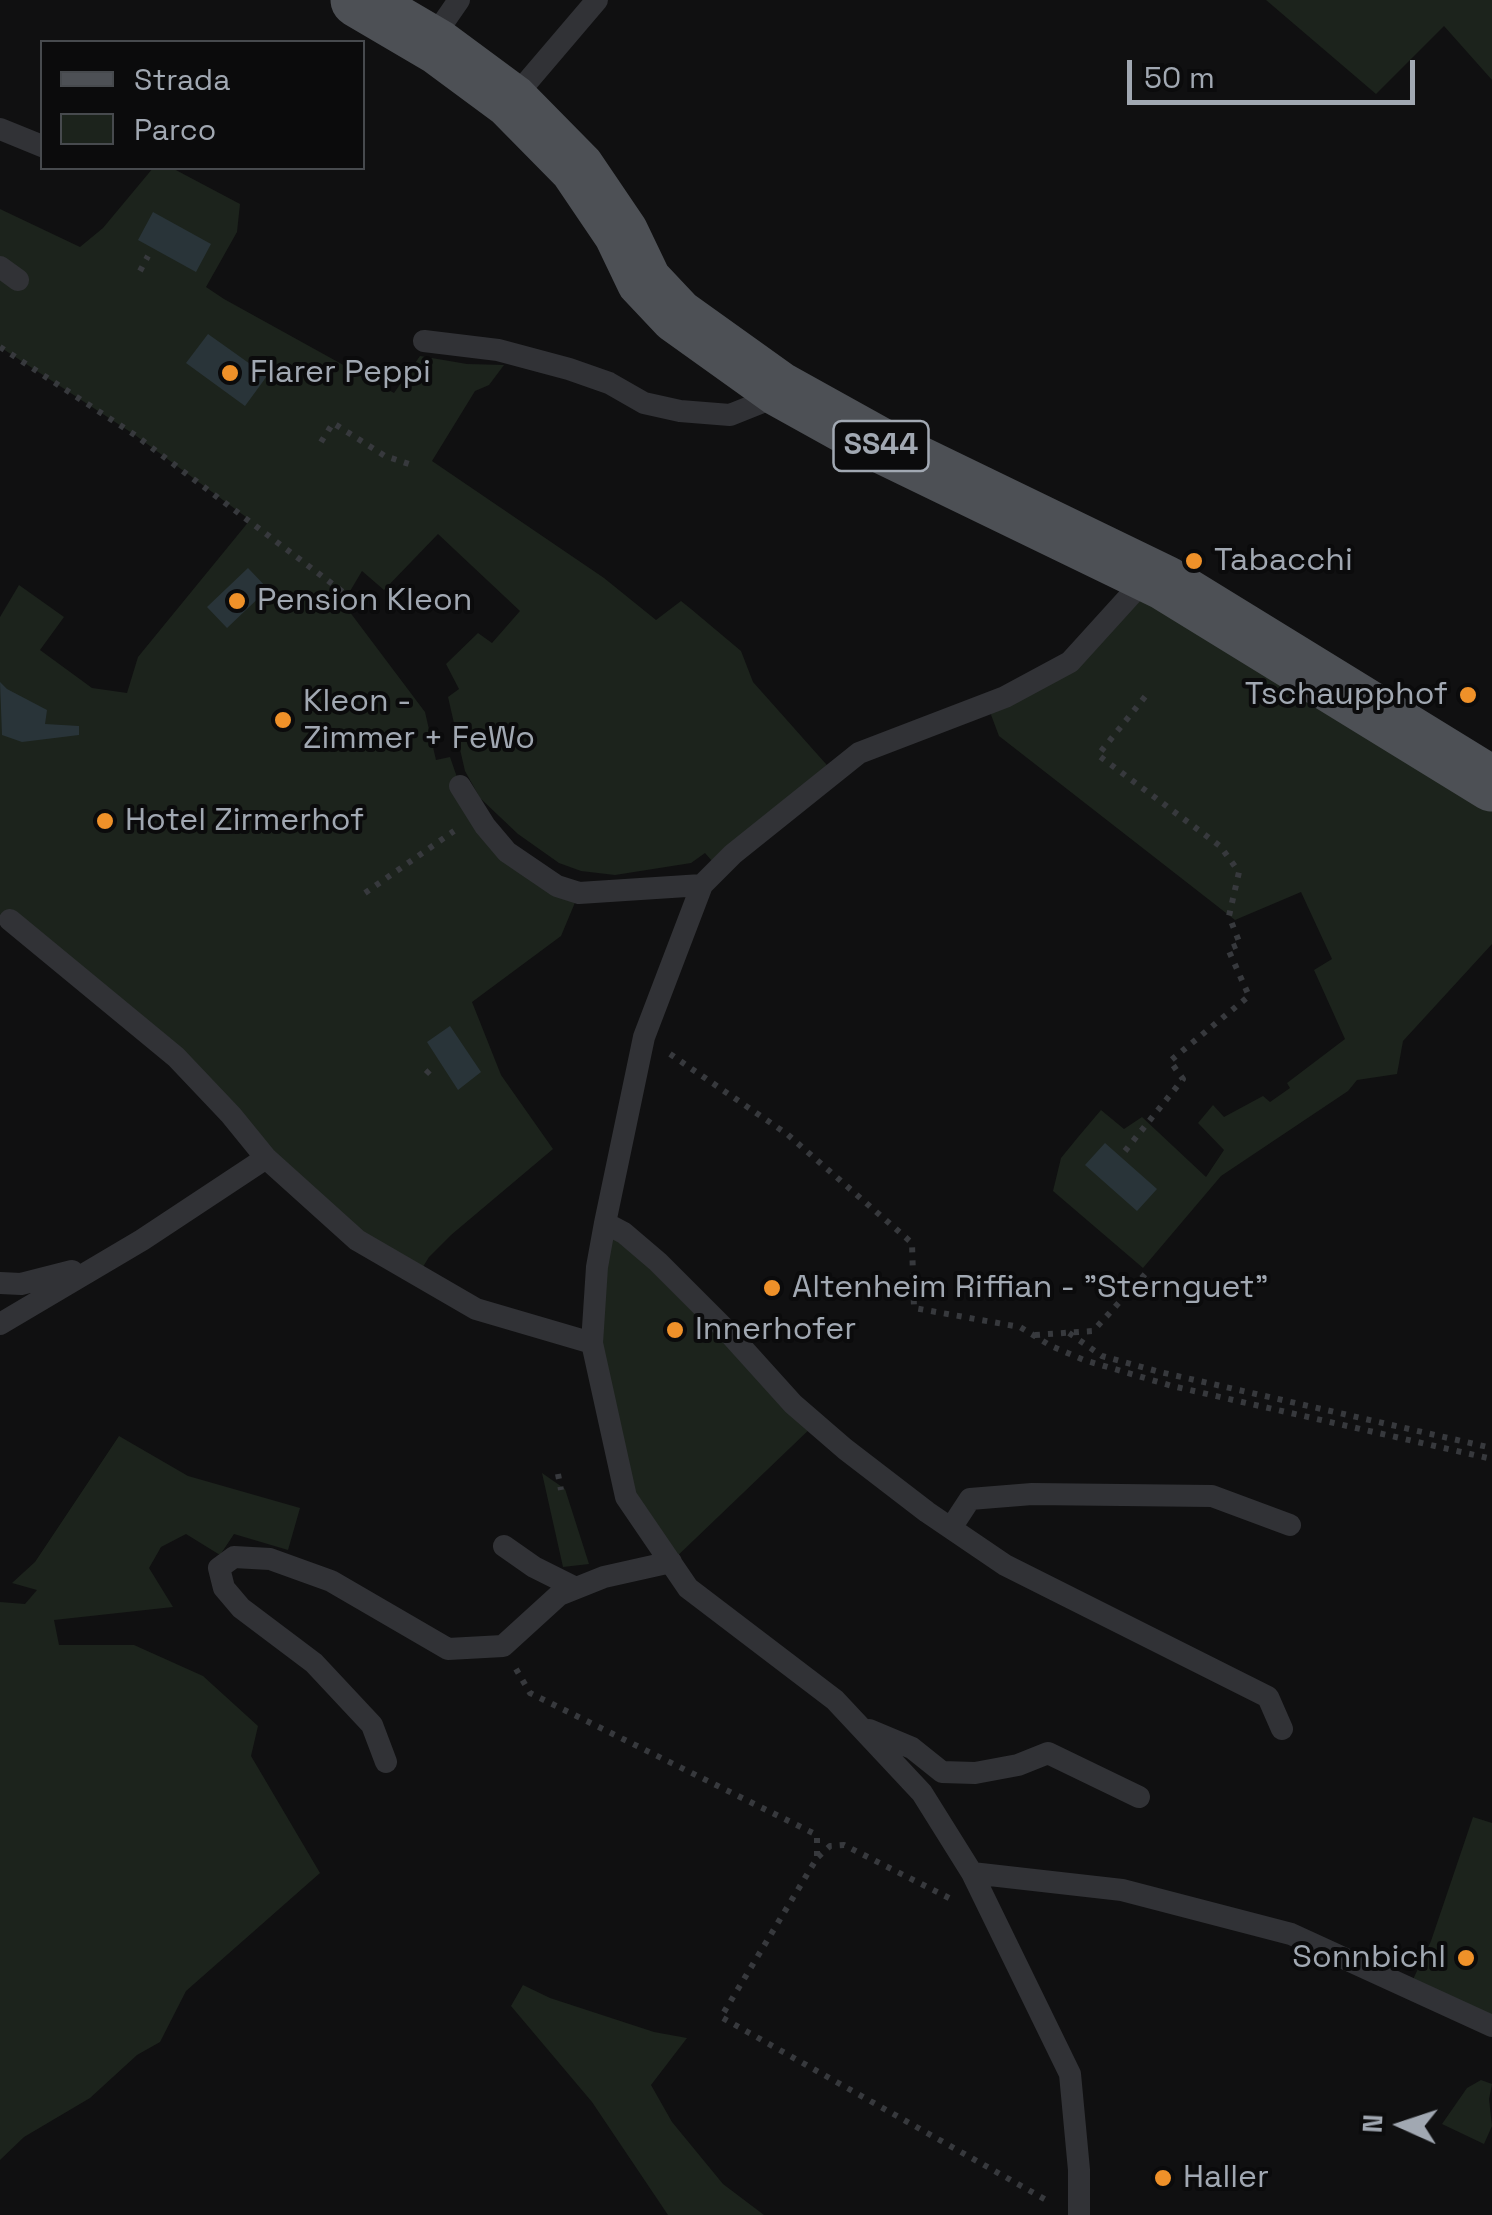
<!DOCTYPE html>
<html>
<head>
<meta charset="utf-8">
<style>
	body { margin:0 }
	#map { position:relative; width:1492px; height:2215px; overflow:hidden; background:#101011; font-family:"Space Grotesk",sans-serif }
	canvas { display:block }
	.legend { position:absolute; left:40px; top:40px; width:325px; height:130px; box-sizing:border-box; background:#0b0b0c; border:2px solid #474a4e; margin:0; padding:12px 18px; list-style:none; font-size:30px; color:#a1a8b2 }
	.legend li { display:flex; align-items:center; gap:20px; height:50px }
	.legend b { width:50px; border:2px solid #474a4e }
	.north { position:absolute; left:1352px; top:2075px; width:100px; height:100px; -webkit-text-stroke:8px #0b0b0c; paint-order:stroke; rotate:273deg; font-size:28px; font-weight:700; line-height:40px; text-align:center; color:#a1a8b2 }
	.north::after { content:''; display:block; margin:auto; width:35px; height:45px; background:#a1a8b2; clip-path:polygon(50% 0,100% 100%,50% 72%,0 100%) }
	.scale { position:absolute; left:1127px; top:60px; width:288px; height:45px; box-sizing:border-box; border:5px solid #a1a8b2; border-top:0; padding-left:12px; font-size:30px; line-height:35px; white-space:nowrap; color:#a1a8b2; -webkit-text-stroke:8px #0b0b0c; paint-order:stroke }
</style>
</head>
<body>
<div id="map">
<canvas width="1492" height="2215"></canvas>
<ul class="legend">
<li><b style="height:12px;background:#4d5055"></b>Strada</li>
<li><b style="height:28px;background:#1c231c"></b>Parco</li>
</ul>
<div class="north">N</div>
<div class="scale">50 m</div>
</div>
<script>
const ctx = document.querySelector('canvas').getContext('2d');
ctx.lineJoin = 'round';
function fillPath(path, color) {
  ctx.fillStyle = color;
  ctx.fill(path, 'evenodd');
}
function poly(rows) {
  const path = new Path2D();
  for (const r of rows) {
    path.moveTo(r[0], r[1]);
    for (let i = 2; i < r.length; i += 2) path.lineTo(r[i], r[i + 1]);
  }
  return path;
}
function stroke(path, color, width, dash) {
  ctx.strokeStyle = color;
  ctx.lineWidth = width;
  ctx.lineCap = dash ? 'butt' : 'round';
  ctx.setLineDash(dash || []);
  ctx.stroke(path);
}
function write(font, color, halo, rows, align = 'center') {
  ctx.font = font + ' "Space Grotesk",sans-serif';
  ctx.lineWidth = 8;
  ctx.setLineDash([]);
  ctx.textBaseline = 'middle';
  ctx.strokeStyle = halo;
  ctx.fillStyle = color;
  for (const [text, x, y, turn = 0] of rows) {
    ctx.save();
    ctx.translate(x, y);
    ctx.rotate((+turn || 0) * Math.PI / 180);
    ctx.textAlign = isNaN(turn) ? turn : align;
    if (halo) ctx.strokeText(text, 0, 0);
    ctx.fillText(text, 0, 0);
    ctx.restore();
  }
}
const green = poly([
	[1266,0,1492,0,1492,80,1444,26,1376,94],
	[153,168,172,168,240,204,237,232,206,287,224,299,394,393,420,356,467,364,504,365,489,385,475,391,432,461,604,578,656,620,681,601,691,609,741,651,753,682,834,773,719,869,705,853,691,863,615,875,581,871,559,863,518,834,480,798,465,771,448,697,459,689,446,664,478,633,492,643,520,611,438,534,384,590,362,571,343,603,425,712,436,760,450,757,460,786,485,826,579,893,561,936,472,1002,501,1075,553,1149,451,1235,429,1257,418,1275,357,1240,231,1114,11,920,0,925,0,617,19,585,64,617,40,650,92,688,127,693,138,657,250,520,135,435,0,347,0,209,80,247,103,228],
	[1148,576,1492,784,1492,944,1403,1041,1397,1074,1357,1080,1348,1091,1221,1176,1143,1268,1053,1191,1061,1158,1079,1136,1101,1110,1124,1129,1142,1117,1206,1177,1224,1150,1198,1123,1213,1105,1224,1117,1263,1096,1270,1102,1290,1088,1287,1083,1345,1039,1314,970,1332,959,1301,892,1235,920,999,736,987,704,1070,662],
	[605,1223,815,1424,671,1562,626,1497,592,1343],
	[119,1436,188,1476,300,1508,288,1550,234,1534,220,1555,186,1534,161,1547,149,1568,173,1607,54,1620,59,1645,134,1645,203,1676,258,1726,251,1756,320,1873,186,1991,160,2042,137,2055,90,2098,24,2137,0,2160,0,1602,25,1604,37,1590,12,1583,35,1562],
	[542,1473,565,1489,589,1564,563,1567],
	[1473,1817,1492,1823,1492,2026,1409,1988,1431,1941],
	[523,1985,550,1998,654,2032,687,2038,651,2085,672,2122,723,2184,764,2215,668,2215,592,2102,511,2006],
	[1481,2080,1492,2084,1489,2099,1492,2126,1484,2144,1442,2124,1467,2088]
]);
const water = poly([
	[153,212,211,244,196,272,138,240],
	[208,334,267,376,245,406,186,363],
	[248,568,268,589,227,628,207,607],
	[0,682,7,689,47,710,45,724,79,726,79,735,22,742,2,735],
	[450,1026,481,1072,458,1090,427,1042],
	[1105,1143,1157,1189,1137,1211,1085,1165]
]);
const path = poly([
	[140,271,148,256],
	[0,347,135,435,347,595],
	[321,442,333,423,385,456,412,465],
	[365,893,454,831],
	[670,1054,787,1134,912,1243,914,1308,1020,1327,1051,1346,1084,1360,1172,1386,1492,1459],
	[426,1074,432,1068],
	[1125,1151,1183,1079,1170,1061,1249,996,1228,949,1240,944,1229,916,1239,872,1220,846,1098,755,1148,693],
	[1069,1333,1102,1356,1160,1372,1492,1448],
	[1035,1335,1093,1331,1148,1271],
	[558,1474,561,1490],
	[516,1669,530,1693,817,1835,817,1858,721,2017,1048,2201],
	[818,1857,830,1846,844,1845,953,1900]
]);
const lane = poly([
	[430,42,459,0],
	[511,101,597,0],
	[0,129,42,146],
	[0,267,18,280],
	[424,341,498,350,569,369,609,383,644,403,680,411,730,415,760,403,777,390],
	[460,786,485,826,507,852,557,886,579,893,702,885],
	[10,920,176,1057,231,1115,266,1158,357,1240,476,1309,592,1343],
	[605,1223,624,1233,658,1262,728,1332,793,1404,845,1449,927,1512,1005,1565,1268,1697,1282,1729],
	[0,1283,21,1284,72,1271],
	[0,1324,142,1240,266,1158],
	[951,1528,970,1499,1032,1494,1212,1496,1290,1525],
	[504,1546,534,1567,576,1588],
	[869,1730,912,1748,942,1772,975,1773,1018,1765,1048,1753,1139,1797],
	[386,1762,372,1725,314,1663,241,1608,224,1588,219,1568,234,1557,270,1559,331,1581,448,1649,503,1646,559,1595,604,1577,671,1562],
	[972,1873,1122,1890,1291,1934,1492,2026],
	[1079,2215,1079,2170,1070,2074,972,1873,922,1793,835,1700,688,1588,626,1497,592,1343,597,1267,605,1223,644,1037,702,885,733,854,859,753,1005,697,1070,662,1148,576]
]);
const primary = poly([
	[358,0,438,47,511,101,577,168,621,233,644,281,677,316,779,389,878,444,1165,583,1492,784]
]);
const markers = [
	[230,373,10,"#ef9129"],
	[1194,561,10,"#ef9129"],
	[237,601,10,"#ef9129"],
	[1468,695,10,"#ef9129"],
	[283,720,10,"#ef9129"],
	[105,821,10,"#ef9129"],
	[772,1288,10,"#ef9129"],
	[675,1330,10,"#ef9129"],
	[1466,1958,10,"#ef9129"],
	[1163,2178,10,"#ef9129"]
];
const shields = [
	[881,446,95]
];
const shieldNames = [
	["SS44",881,446]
];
const poiNames = [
	["Flarer Peppi",250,373],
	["Tabacchi",1214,561],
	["Pension Kleon",257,601],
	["Tschaupphof",1448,695,"right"],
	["Kleon -",303,702],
	["Zimmer + FeWo",303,739],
	["Hotel Zirmerhof",125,821],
	["Altenheim Riffian - \"Sternguet\"",792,1288],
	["Innerhofer",695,1330],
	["Sonnbichl",1446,1958,"right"],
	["Haller",1183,2178]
];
fillPath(green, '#1c231c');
fillPath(water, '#293439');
stroke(path, '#37393d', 6, [5, 8]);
stroke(lane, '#313236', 22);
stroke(primary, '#4d5055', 55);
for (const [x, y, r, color] of markers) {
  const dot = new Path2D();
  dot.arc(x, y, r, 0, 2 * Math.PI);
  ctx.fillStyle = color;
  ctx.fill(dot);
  stroke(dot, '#0b0b0c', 4);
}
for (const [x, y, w] of shields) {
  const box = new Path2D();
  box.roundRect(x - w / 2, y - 25, w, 50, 8);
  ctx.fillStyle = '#0b0b0c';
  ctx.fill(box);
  stroke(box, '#a1a8b2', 2.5);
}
write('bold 30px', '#a1a8b2', null, shieldNames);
write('32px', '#a1a8b2', '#0b0b0c', poiNames, 'left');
</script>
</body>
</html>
